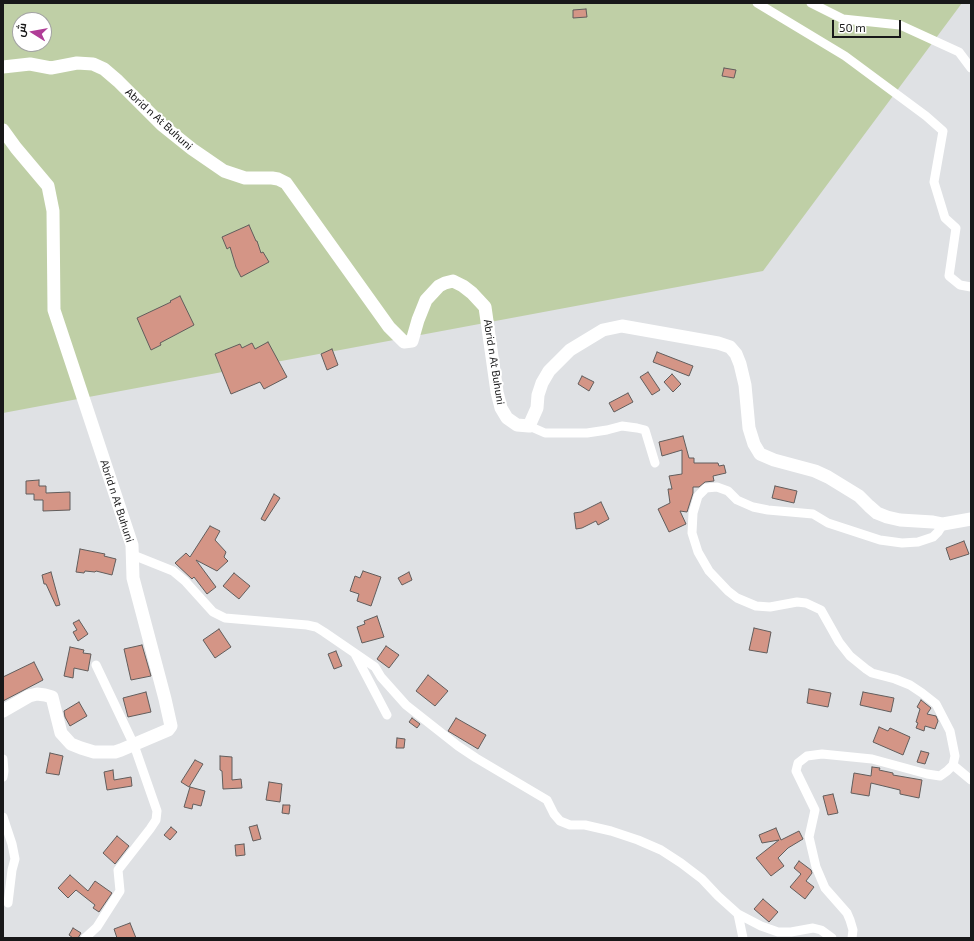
<!DOCTYPE html>
<html>
<head>
<meta charset="utf-8">
<style>
	body { margin:0 }
	#map { position:relative; width:974px; height:941px; overflow:hidden; background:#dfe1e4; font-family:"Exo 2",Cairo,sans-serif }
	canvas { display:block }
	.frame { position:absolute; inset:0; border:4px solid #181819; pointer-events:none }
	.north { position:absolute; left:12px; top:12px; width:40px; height:40px; box-sizing:border-box; background:#fff; border:1px solid #a3a3a3; border-radius:50%; rotate:281deg; font-size:11px; font-weight:700; line-height:16px; text-align:center; color:#181819 }
	.north::after { content:''; display:block; margin:auto; width:14px; height:18px; background:#b03d97; clip-path:polygon(50% 0,100% 100%,50% 72%,0 100%) }
	.scale { position:absolute; left:832px; top:20px; width:69px; height:18px; box-sizing:border-box; border:2px solid #181819; border-top:0; padding-left:5px; font-size:12px; line-height:14px; white-space:nowrap; color:#181819; -webkit-text-stroke:3px #fff; paint-order:stroke }
</style>
</head>
<body>
<div id="map">
<canvas width="974" height="941"></canvas>
<div class="frame"></div>
<div class="north">ش</div>
<div class="scale">50 m</div>
</div>
<script>
const ctx = document.querySelector('canvas').getContext('2d');
ctx.lineJoin = 'round';
function fillPath(path, color) {
  ctx.fillStyle = color;
  ctx.fill(path, 'evenodd');
}
function poly(rows) {
  const path = new Path2D();
  for (const r of rows) {
    path.moveTo(r[0], r[1]);
    for (let i = 2; i < r.length; i += 2) path.lineTo(r[i], r[i + 1]);
  }
  return path;
}
function stroke(path, color, width, dash) {
  ctx.strokeStyle = color;
  ctx.lineWidth = width;
  ctx.lineCap = dash ? 'butt' : 'round';
  ctx.setLineDash(dash || []);
  ctx.stroke(path);
}
function write(font, color, halo, rows, align = 'center') {
  ctx.font = font + ' "Exo 2",sans-serif';
  ctx.lineWidth = 4;
  ctx.setLineDash([]);
  ctx.textBaseline = 'middle';
  ctx.strokeStyle = halo;
  ctx.fillStyle = color;
  for (const [text, x, y, turn = 0] of rows) {
    ctx.save();
    ctx.translate(x, y);
    ctx.rotate((+turn || 0) * Math.PI / 180);
    ctx.textAlign = isNaN(turn) ? turn : align;
    if (halo) ctx.strokeText(text, 0, 0);
    ctx.fillText(text, 0, 0);
    ctx.restore();
  }
}
const green = poly([
	[3,3,962,3,763,271,3,413],
	[20,20,44,20,44,44,20,44]
]);
const building = poly([
	[586,9,587,17,573,18,573,10,586,9],
	[724,68,736,70,734,78,722,76,724,68],
	[249,225,256,241,257,241,261,253,263,252,269,262,241,277,236,267,230,247,227,249,222,237,249,225],
	[180,296,194,325,160,343,161,345,151,350,137,318,171,302,170,301,180,296],
	[268,342,287,377,264,389,260,382,231,394,215,354,240,344,242,348,252,343,255,349,268,342],
	[332,349,338,365,327,370,321,354,332,349],
	[657,352,693,366,689,376,653,362,657,352],
	[648,372,660,390,652,395,640,377,648,372],
	[672,374,681,384,673,392,664,382,672,374],
	[582,376,594,382,589,391,578,384,582,376],
	[628,393,633,402,614,412,609,403,628,393],
	[683,436,689,458,694,458,694,463,718,463,719,466,724,465,726,473,713,476,714,481,705,482,699,487,693,487,693,493,687,512,680,511,686,524,669,532,658,509,670,503,668,489,672,489,669,476,682,474,682,450,662,456,659,442,683,436],
	[39,480,39,486,46,486,46,493,70,492,70,510,43,511,43,500,34,500,34,494,26,494,26,481,39,480],
	[775,486,797,491,794,503,772,498,775,486],
	[274,494,280,498,265,521,261,519,274,494],
	[601,502,609,519,598,525,596,521,582,528,576,529,574,513,581,512,601,502],
	[210,526,220,531,215,540,226,552,224,557,228,561,217,571,196,560,216,587,207,594,194,577,192,579,175,563,186,553,190,557,210,526],
	[964,541,969,554,950,560,946,548,964,541],
	[80,549,105,554,104,556,116,559,112,575,96,571,95,572,85,571,84,573,76,572,80,549],
	[363,571,381,577,371,606,357,601,359,594,350,591,355,576,360,578,363,571],
	[51,572,60,605,56,606,46,584,44,584,42,575,51,572],
	[409,572,412,580,402,585,398,578,409,572],
	[234,573,250,586,239,599,223,586,234,573],
	[377,616,384,637,362,643,357,627,365,624,364,621,377,616],
	[79,620,88,634,78,641,73,632,77,630,73,623,79,620],
	[754,628,771,632,767,653,749,650,754,628],
	[219,629,231,647,215,658,203,640,219,629],
	[142,645,151,676,131,680,124,649,142,645],
	[386,646,399,655,389,668,377,659,386,646],
	[70,647,84,650,83,653,91,654,88,671,74,668,73,678,64,676,70,647],
	[336,651,342,666,334,669,328,654,336,651],
	[34,662,43,680,3,701,3,677,34,662],
	[428,675,448,691,435,706,416,691,428,675],
	[809,689,831,693,828,707,807,703,809,689],
	[146,692,151,712,128,717,123,698,146,692],
	[863,692,894,698,891,712,860,705,863,692],
	[921,700,931,708,927,714,936,716,938,721,935,729,925,726,924,731,916,728,918,723,916,722,920,709,917,707,921,700],
	[79,702,87,716,70,726,65,717,64,711,79,702],
	[412,718,420,724,417,728,409,722,412,718],
	[456,718,486,735,478,749,448,731,456,718],
	[879,727,888,731,890,728,910,737,903,755,873,742,879,727],
	[397,738,405,739,404,748,396,748,397,738],
	[921,751,929,753,925,764,917,762,921,751],
	[50,753,63,756,59,775,46,773,50,753],
	[220,756,232,757,232,780,241,779,242,788,223,789,222,771,220,770,220,756],
	[195,760,203,764,189,787,181,782,195,760],
	[872,767,880,768,879,770,893,773,893,775,922,780,919,798,900,794,900,790,871,783,869,796,851,793,854,773,871,776,872,767],
	[113,770,114,780,131,777,132,786,107,790,104,772,113,770],
	[269,782,282,784,280,802,266,800,269,782],
	[190,787,205,791,201,806,193,804,192,809,184,807,190,787],
	[833,794,838,813,828,815,823,796,833,794],
	[283,805,290,805,289,814,282,813,283,805],
	[257,825,261,839,253,841,249,827,257,825],
	[171,827,177,832,170,840,164,835,171,827],
	[776,828,781,840,799,831,803,839,788,848,778,858,784,866,771,876,756,858,779,840,762,843,759,835,776,828],
	[117,836,129,846,115,864,103,853,117,836],
	[244,844,245,855,236,856,235,845,244,844],
	[799,861,811,870,812,873,806,881,814,887,805,899,790,887,801,874,794,868,799,861],
	[70,875,88,891,95,881,112,893,99,912,93,908,95,905,76,890,68,898,58,888,70,875],
	[763,899,778,912,769,922,754,909,763,899],
	[130,923,136,938,117,938,114,929,130,923],
	[73,928,81,933,78,938,73,938,69,935,73,928]
]);
const street = poly([
	[757,3,845,56,926,116,943,131,934,182,945,218,956,228,949,276,960,285,971,287],
	[811,3,843,19,900,25,959,52,971,68],
	[529,426,545,433,587,433,607,430,622,426,637,428,645,430,655,463],
	[133,555,173,571,185,581,213,612,225,618,307,625,316,627,324,632,375,667,381,677,406,705,458,746,476,758,547,800,554,814,560,821,570,825,585,825,611,831,638,840,661,850,681,863,702,879,718,896,738,914,761,926,778,932,791,932,813,928,821,930,832,938],
	[355,654,387,715],
	[3,759,4,771,3,777],
	[953,765,971,780],
	[3,817,12,844,15,859,12,870,8,903],
	[738,914,743,938],
	[85,938,97,927,120,891,118,870,150,829,156,820,157,811,134,745,96,665],
	[852,938,853,930,850,920,847,913,825,888,816,867,809,837,815,810,796,771,798,763,807,756,822,754,872,759,927,774,940,776,947,771,953,765,955,756,950,731,936,704,922,693,910,685,895,679,872,673,866,669,850,656,839,642,821,610,806,603,797,602,770,607,756,606,737,598,728,591,709,571,698,552,692,533,693,513,698,496,706,488,717,487,728,491,737,500,753,507,768,510,813,514,828,523,880,540,902,543,918,542,933,537,938,532,943,524]
]);
const secondary = poly([
	[3,67,30,64,51,68,77,63,93,64,104,69,118,81,162,125,192,149,224,171,245,178,272,178,278,179,286,183,389,327,404,342,412,341,418,320,426,300,439,286,445,283,453,281,463,286,472,293,485,307,497,392,501,408,507,418,517,425,529,426,537,408,538,395,542,383,549,371,570,350,603,330,622,326,718,343,730,347,736,354,740,364,745,385,749,428,754,444,760,454,774,460,815,471,828,477,859,496,869,506,877,513,887,517,900,520,933,522,943,524,971,519],
	[3,130,16,148,48,186,53,211,54,310,132,545,133,578,165,699,171,726,168,730,121,750,115,752,94,752,81,748,71,744,61,733,52,697,45,695,37,694,29,696,3,711]
]);
const streetNames = [
	["Abrid n At Buhuni",159,119,42],
	["Abrid n At Buhuni",494,362,81],
	["Abrid n At Buhuni",117,501,72]
];
fillPath(green, '#bfcfa6');
fillPath(building, '#d49586');
stroke(building, '#615d5c', 1);
stroke(street, '#fff', 9);
stroke(secondary, '#fff', 13);
write('11px', '#181819', '#fff', streetNames);
</script>
</body>
</html>
